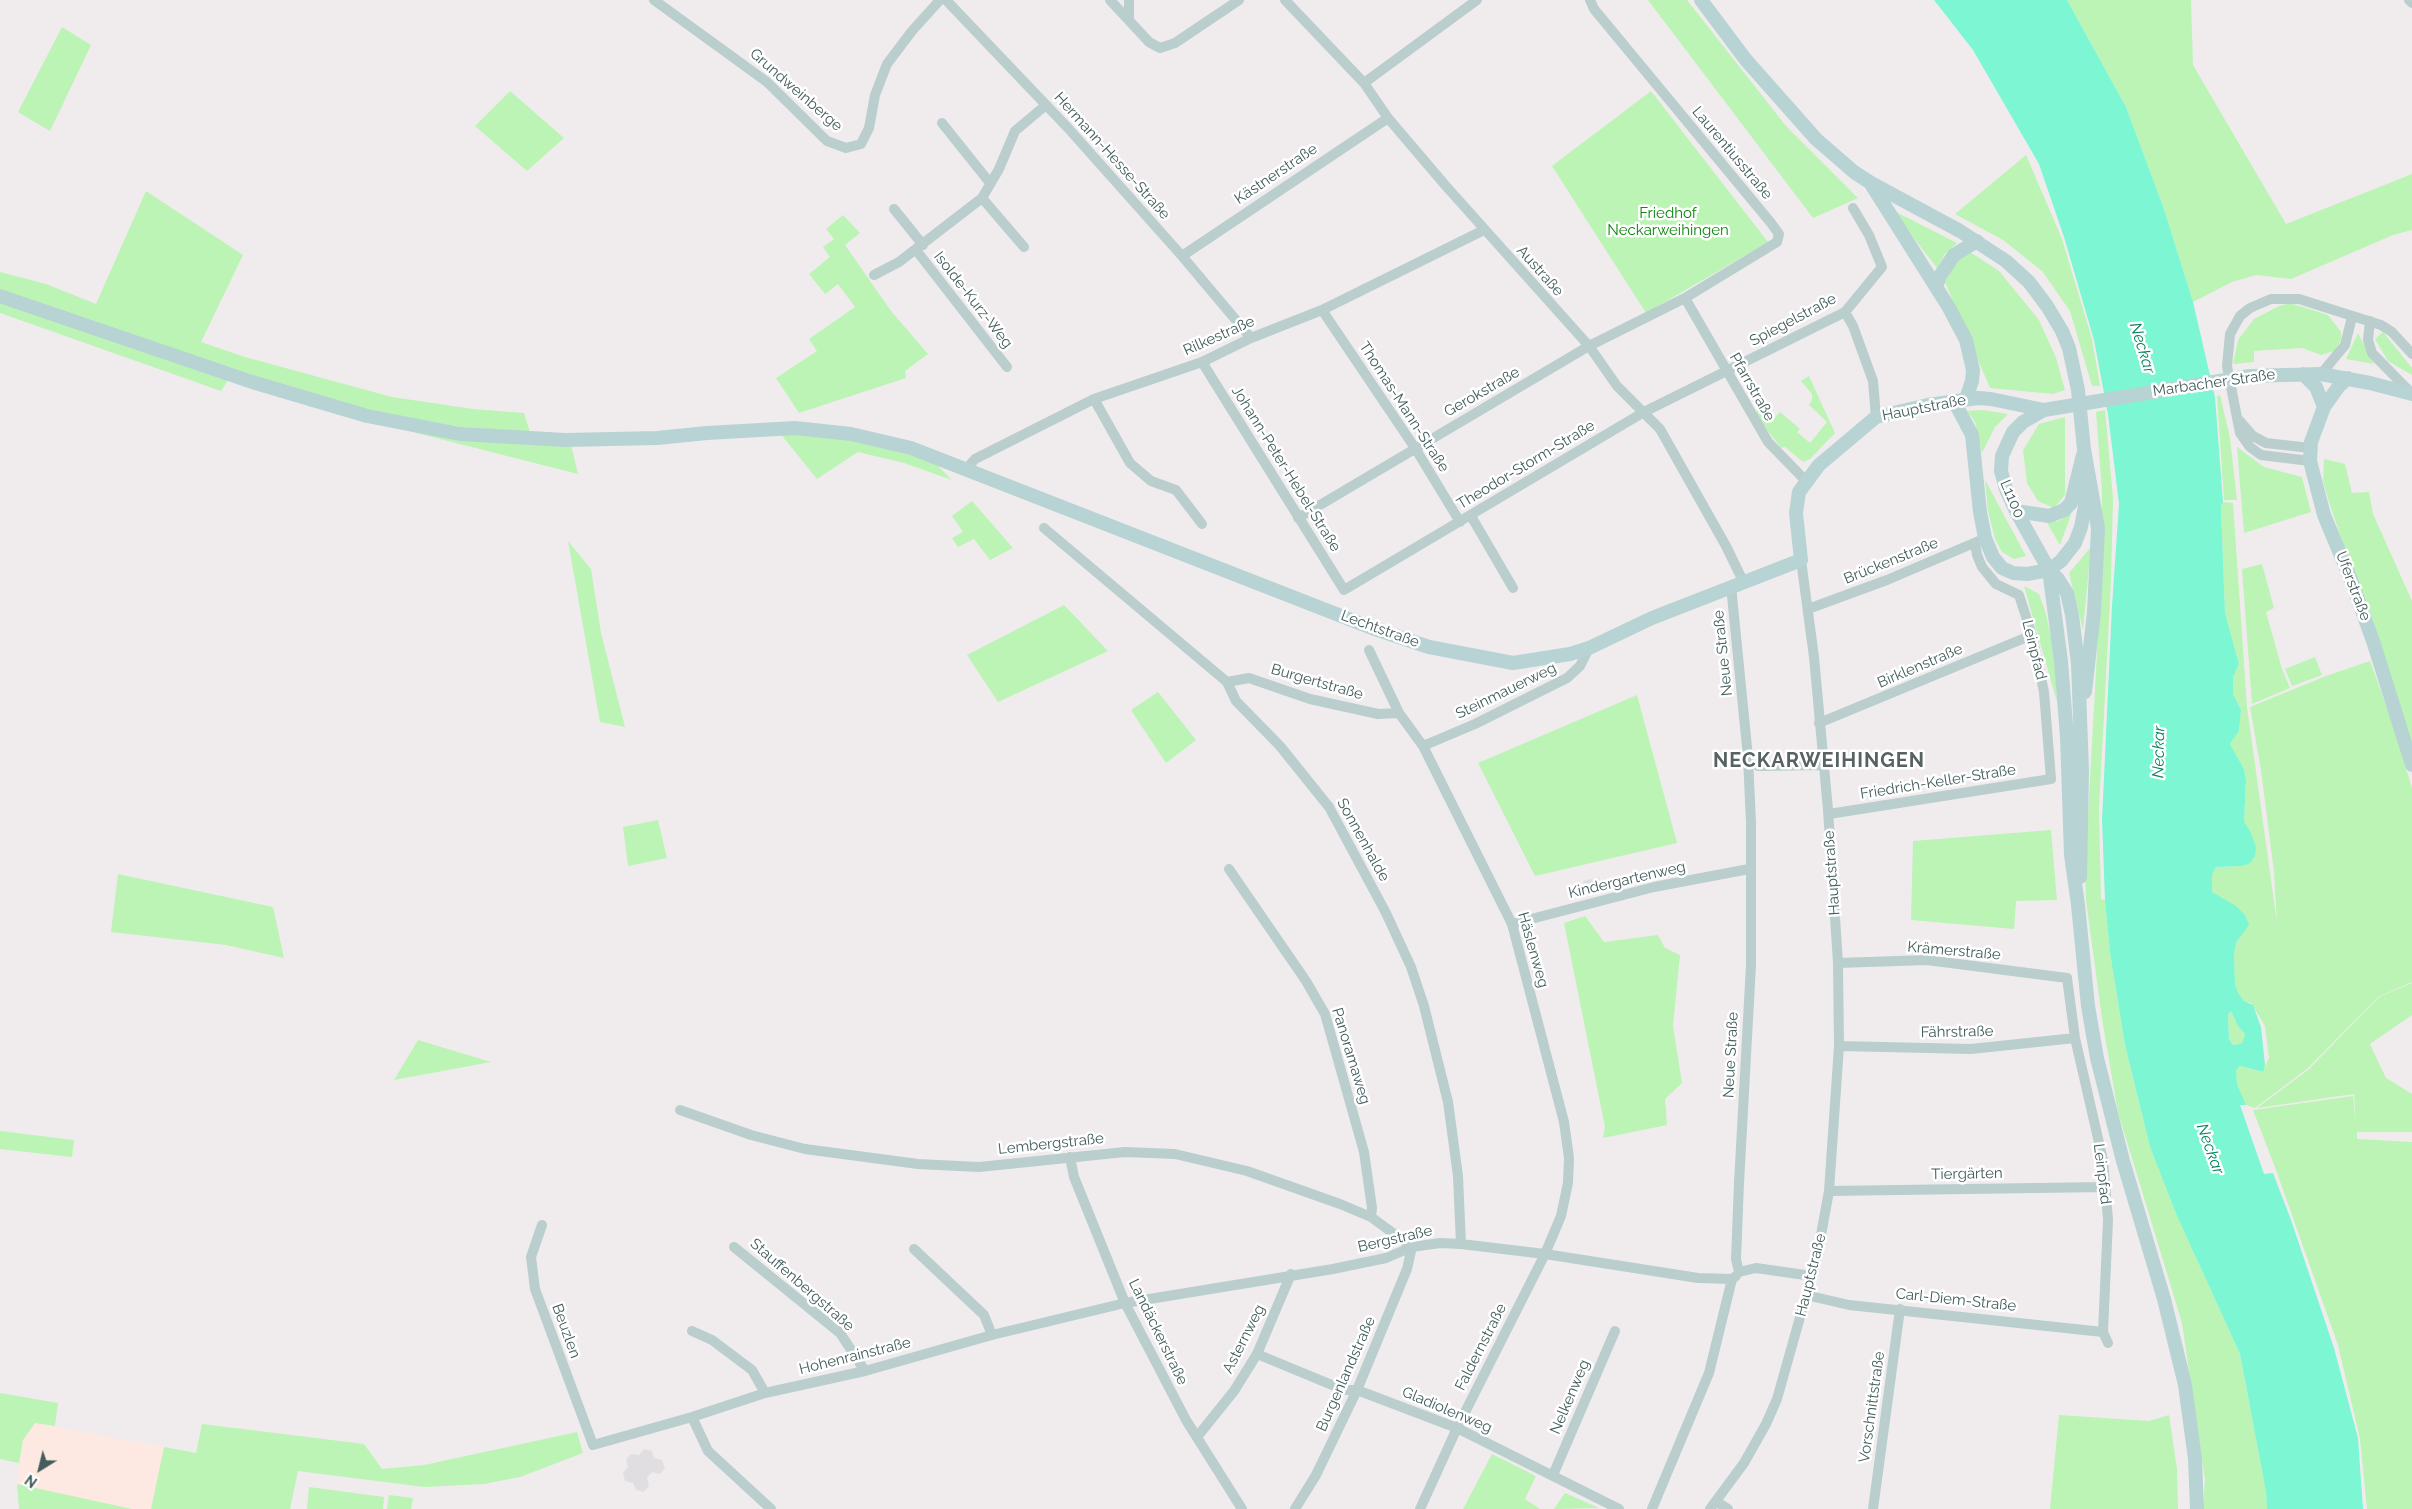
<!DOCTYPE html>
<html>
<head>
<meta charset="utf-8">
<style>
	body { margin:0 }
	#map { position:relative; width:2412px; height:1509px; overflow:hidden; background:#f0ecee; font-family:Raleway,sans-serif }
	canvas { display:block }
	.north { position:absolute; left:15px; top:1444px; width:50px; height:50px; -webkit-text-stroke:4px #fff; paint-order:stroke; rotate:216deg; font-size:14px; font-weight:700; line-height:20px; text-align:center; color:#435c5c }
	.north::after { content:''; display:block; margin:auto; width:18px; height:22px; background:#435c5c; clip-path:polygon(50% 0,100% 100%,50% 72%,0 100%) }
</style>
</head>
<body>
<div id="map">
<canvas width="2412" height="1509"></canvas>
<div class="north">N</div>
</div>
<script>
const ctx = document.querySelector('canvas').getContext('2d');
ctx.lineJoin = 'round';
function fillPath(path, color) {
  ctx.fillStyle = color;
  ctx.fill(path, 'evenodd');
}
function poly(rows) {
  const path = new Path2D();
  for (const r of rows) {
    path.moveTo(r[0], r[1]);
    for (let i = 2; i < r.length; i += 2) path.lineTo(r[i], r[i + 1]);
  }
  return path;
}
function stroke(path, color, width, dash) {
  ctx.strokeStyle = color;
  ctx.lineWidth = width;
  ctx.lineCap = dash ? 'butt' : 'round';
  ctx.setLineDash(dash || []);
  ctx.stroke(path);
}
function write(font, color, halo, rows, align = 'center') {
  ctx.font = font + ' Raleway,sans-serif';
  ctx.lineWidth = 5;
  ctx.setLineDash([]);
  ctx.textBaseline = 'middle';
  ctx.strokeStyle = halo;
  ctx.fillStyle = color;
  for (const [text, x, y, turn = 0] of rows) {
    ctx.save();
    ctx.translate(x, y);
    ctx.rotate((+turn || 0) * Math.PI / 180);
    ctx.textAlign = isNaN(turn) ? turn : align;
    if (halo) ctx.strokeText(text, 0, 0);
    ctx.fillText(text, 0, 0);
    ctx.restore();
  }
}
const commercial = poly([
	[35,1423,164,1447,151,1509,132,1509,17,1484,23,1440]
]);
const education = poly([
	[1599,877,1603,892,1586,896,1583,881],
	[644,1449,652,1451,654,1458,662,1460,665,1468,660,1474,652,1472,647,1478,649,1486,644,1492,636,1490,633,1483,625,1481,623,1473,628,1467,626,1460,631,1454,639,1455]
]);
const green = poly([
	[1648,0,1687,0,1786,126,1858,198,1813,218],
	[2067,0,2191,0,2193,65,2286,224,2412,174,2412,230,2393,235,2291,279,2256,275,2232,282,2193,302,2164,209,2126,107],
	[62,27,91,45,50,131,18,112],
	[510,91,564,138,527,171,475,126],
	[1651,91,1768,242,1646,313,1552,166],
	[2026,155,2062,239,2092,339,2100,386,2092,386,2070,311,2042,271,2003,240,1955,214],
	[146,191,243,255,201,342,245,357,392,397,473,409,524,413,530,432,461,427,367,411,234,371,221,391,0,313,0,272,46,284,96,304],
	[1892,210,1957,243,1945,254,1937,268],
	[843,215,860,233,845,245,891,311,928,354,905,371,906,378,799,413,776,378,817,351,809,339,855,307,838,284,825,294,809,274,830,257,823,247,834,239,826,229],
	[1970,252,1999,271,2039,320,2056,358,2065,390,2053,394,1990,388,1945,282,1959,259],
	[2290,303,2328,315,2341,332,2341,340,2334,351,2321,355,2302,348,2254,351,2254,362,2233,364,2238,340,2254,319,2279,306],
	[2383,332,2412,368,2412,375,2388,361,2375,339],
	[2358,333,2374,364,2346,359],
	[1809,376,1835,433,1810,459,1803,462,1785,447,1781,448,1755,414,1761,405,1769,415,1766,418,1770,422,1780,412,1800,429,1797,432,1810,443,1827,422,1809,405,1812,400,1812,394,1801,381],
	[2220,395,2230,438,2237,500,2224,500,2217,396],
	[1983,410,2008,414,1995,427,1982,453,1975,422,1967,411],
	[2105,410,2113,498,2111,582,2099,809,2101,899,2105,900,2110,953,2125,1045,2150,1147,2177,1216,2240,1354,2266,1492,2267,1509,2203,1509,2205,1480,2182,1323,2118,1112,2102,1019,2086,900,2085,869,2101,581,2102,492,2096,412],
	[2065,417,2065,495,2054,508,2038,501,2027,483,2023,450,2039,424],
	[365,420,571,445,578,474],
	[779,432,824,434,932,460,952,480,904,463,858,452,817,479],
	[2237,447,2264,467,2302,477,2311,512,2244,533],
	[2324,459,2345,464,2352,493,2369,492,2373,514,2412,601,2412,744,2372,617,2353,573,2329,502,2323,481],
	[1985,480,2026,556,2014,559,2002,552,1995,539,1988,511],
	[972,501,1013,548,990,560,974,539,958,547,952,538,963,532,952,516],
	[2223,502,2233,503,2247,707,2277,923,2274,872,2261,770,2250,707,2326,676,2370,661,2390,716,2412,788,2412,982,2378,997,2307,1069,2255,1108,2246,1105,2243,1099,2237,1084,2236,1070,2239,1066,2262,1072,2269,1058,2265,1026,2251,1003,2244,1001,2237,993,2235,984,2234,953,2245,915,2212,892,2212,875,2216,867,2242,866,2256,847,2244,822,2246,780,2244,769,2230,744,2239,731,2241,710,2233,694,2233,677,2239,664,2225,613,2221,507],
	[2072,512,2060,545,2046,521,2058,521],
	[568,541,591,569,601,633,625,727,600,722],
	[2091,547,2083,630,2069,573],
	[2262,564,2274,608,2266,612,2282,669,2290,688,2252,704,2242,569],
	[2024,586,2039,594,2046,614,2055,657,2057,702],
	[1064,605,1108,651,998,702,967,655],
	[2315,657,2322,675,2292,686,2285,669],
	[1158,692,1196,740,1166,763,1131,710],
	[1637,695,1677,843,1535,876,1478,763],
	[658,820,667,858,628,866,623,827],
	[2051,830,2057,900,2016,901,2014,929,1911,920,1913,841],
	[118,874,273,907,284,958,226,945,111,932],
	[1585,916,1604,942,1658,935,1665,948,1680,955,1673,1026,1682,1083,1665,1099,1667,1125,1603,1138,1605,1127,1564,923],
	[2412,983,2412,1015,2370,1044,2386,1078,2412,1094,2412,1132,2357,1132,2357,1139,2412,1142,2412,1509,2367,1509,2360,1439,2338,1345,2276,1170,2253,1110,2353,1096,2356,1124,2354,1094,2257,1108,2308,1070,2379,997],
	[2231,1011,2238,1026,2245,1034,2243,1042,2240,1044,2233,1045,2229,1039,2228,1015],
	[418,1040,491,1062,394,1080],
	[0,1131,74,1140,72,1157,0,1149],
	[0,1393,58,1403,55,1426,35,1423,23,1440,19,1463,0,1459],
	[2059,1415,2149,1421,2169,1415,2177,1469,2178,1509,2050,1509],
	[202,1424,364,1444,382,1469,424,1465,577,1432,583,1453,520,1477,484,1484,424,1487,298,1471,290,1509,151,1509,164,1447,196,1453],
	[1492,1454,1536,1476,1525,1499,1540,1509,1463,1509],
	[17,1484,132,1509,19,1509],
	[309,1487,384,1497,383,1509,307,1509],
	[1565,1493,1599,1508,1554,1509],
	[389,1495,413,1498,411,1509,387,1509]
]);
const water = poly([
	[1934,0,2067,0,2126,107,2164,209,2193,302,2215,397,2223,502,2221,507,2225,613,2239,664,2233,677,2233,694,2241,710,2239,731,2230,744,2244,769,2246,780,2244,822,2250,831,2256,847,2255,856,2250,863,2242,866,2216,867,2212,875,2212,892,2236,906,2245,915,2249,925,2237,941,2234,953,2235,984,2238,993,2244,1001,2253,1005,2261,1027,2265,1065,2263,1072,2240,1066,2236,1070,2237,1084,2246,1105,2240,1105,2264,1174,2273,1173,2291,1220,2334,1348,2358,1438,2363,1509,2267,1509,2266,1492,2240,1354,2177,1216,2150,1147,2125,1045,2110,953,2105,900,2102,820,2112,606,2119,504,2108,414,2094,340,2064,237,2039,164,1973,50],
	[2231,1011,2238,1026,2245,1034,2243,1042,2240,1044,2233,1045,2229,1039,2228,1015]
]);
const street = poly([
	[654,0,767,82,827,141,846,148,861,144,869,128,875,95,887,64,912,31,940,0],
	[946,0,1068,128,1182,256,1251,338],
	[1110,0,1149,42,1160,48,1175,43,1239,0],
	[1285,0,1364,83,1388,118,1445,185,1589,346,1617,386,1660,429,1726,546,1743,581],
	[2409,0,2412,3],
	[1129,20,1129,0],
	[1364,83,1477,0],
	[942,123,990,183],
	[982,198,1024,247],
	[894,209,923,245],
	[916,250,1007,367],
	[1182,256,1388,118],
	[874,275,899,262,982,198,999,169,1015,131,1046,105],
	[1685,298,1768,442,1806,481],
	[1322,310,1415,448,1460,522],
	[1845,312,1853,326,1873,381,1876,417],
	[2370,321,2368,340,2372,353,2411,393],
	[1202,362,1344,590,1644,412,1845,312,1882,267,1869,235,1853,208],
	[2321,374,2345,345,2352,317],
	[1094,399,1130,463,1151,481,1176,490,1202,524],
	[2239,420,2253,436,2266,443,2310,448],
	[2310,461,2261,455,2250,447,2240,433,2227,366,2230,334,2240,316,2250,308,2271,299,2299,299,2381,325,2392,332,2412,354],
	[967,468,975,459,1094,399,1202,362,1251,338,1322,310,1484,230],
	[1471,516,1513,588],
	[1298,518,1589,346,1685,298,1777,242,1779,234,1771,223,1594,9,1590,0],
	[1044,528,1227,682,1236,701,1280,746,1329,807,1386,913,1411,967,1424,1006,1448,1102,1458,1176,1461,1244],
	[1731,586,1748,757,1751,823,1751,965,1739,1183,1736,1259,1739,1272],
	[1808,609,1887,580,1981,540],
	[1369,650,1399,713,1423,746,1512,924,1564,1122,1569,1158,1568,1183,1561,1216,1545,1254,1457,1428,1420,1509],
	[1227,682,1249,678,1310,699,1378,714,1399,713],
	[1819,723,2032,635],
	[1423,746,1475,724,1567,678,1580,666,1589,648],
	[1758,766,1824,765],
	[1829,814,2051,779,2044,692,2032,635,2019,595,1996,584,1982,567,1977,555,1975,543],
	[1229,869,1306,981,1325,1014,1364,1152,1372,1208,1371,1217],
	[1512,924,1654,887,1749,869],
	[1838,963,1927,960,2067,978,2075,1038,2103,1160,2108,1220,2103,1332,2108,1343],
	[1839,1046,1971,1049,2075,1038],
	[680,1110,751,1135,805,1149,918,1164,979,1167,1125,1152,1175,1154,1247,1171,1340,1204,1371,1217,1412,1247],
	[1070,1157,1074,1177,1125,1303,1186,1420,1242,1509],
	[1829,1191,2105,1187],
	[542,1225,531,1257,535,1289,593,1445,692,1417,765,1393,865,1371,992,1335,1125,1303,1333,1269,1386,1258,1412,1247,1440,1243,1461,1244,1545,1254,1698,1278,1732,1279],
	[734,1247,840,1333,865,1371],
	[914,1249,984,1315,992,1335],
	[1739,1272,1756,1268,1812,1276],
	[1806,1295,1849,1305,2103,1332],
	[692,1331,712,1340,752,1370,765,1393],
	[1257,1354,1344,1390,1357,1390,1457,1428,1619,1509],
	[692,1417,708,1451,771,1509],
	[1197,1437,1234,1391,1257,1354,1291,1274],
	[1553,1475,1615,1331],
	[1717,1502,1728,1509],
	[1295,1509,1316,1475,1357,1390,1407,1269,1412,1247],
	[1652,1509,1709,1373,1732,1279,1736,1276],
	[1710,1509,1744,1463,1766,1424,1777,1399,1817,1257,1829,1191,1839,1046,1838,963,1828,810,1814,657,1801,560],
	[1873,1509,1900,1309]
]);
const secondary = poly([
	[1701,0,1746,60,1816,139,1854,172,1871,183,1960,231,2006,261,2029,282,2047,306,2062,331,2069,348,2078,390,2084,449,2098,528,2094,612,2085,692],
	[1871,184,1948,306,1966,340,1973,370,1972,381,1966,399],
	[1936,287,1940,276,1954,255,1977,241],
	[0,296,252,382,367,416,460,434,565,440,657,438,707,433,795,428,851,434,911,448,1372,628,1429,647,1513,663,1570,654,1589,648,1652,618,1801,560,1796,513,1799,492,1819,465,1876,417,1928,405,1978,398,1991,399,2044,410],
	[2303,374,2316,387,2324,407],
	[2348,378,2339,386,2324,407,2311,442,2310,461,2324,515,2351,580,2374,644,2412,765],
	[1954,401,1972,435,1980,512,1985,538,1993,557,2002,568,2013,573,2027,574,2049,570,2061,561,2075,543,2081,527,2085,506,2085,489],
	[2016,511,2049,516,2064,510,2071,503,2083,455],
	[2049,570,2061,661,2067,737,2071,855,2078,905,2088,1006,2097,1058,2123,1161,2164,1299,2185,1385,2195,1459,2197,1509],
	[2080,877,2082,770,2078,664,2072,615,2067,593,2058,579,2049,570,2016,511,2006,489,2001,471,2002,456,2013,432,2023,422,2044,410,2250,376,2321,374,2370,383,2412,394]
]);
const streetNames = [
	["Grundweinberge",796,90,41],
	["Laurentiusstraße",1732,153,50],
	["Hermann-Hesse-Straße",1112,156,48],
	["Kästnerstraße",1276,174,-34],
	["Austraße",1540,271,48],
	["Isolde-Kurz-Weg",973,300,52],
	["Spiegelstraße",1793,320,-28],
	["Rilkestraße",1219,336,-24],
	["Marbacher Straße",2214,383,-8],
	["Pfarrstraße",1752,387,60],
	["Gerokstraße",1482,392,-30],
	["Thomas-Mann-Straße",1404,407,57],
	["Hauptstraße",1924,408,-11],
	["Theodor-Storm-Straße",1526,465,-31],
	["Johann-Peter-Hebel-Straße",1286,469,58],
	["L1100",2012,499,67],
	["Brückenstraße",1891,561,-22],
	["Uferstraße",2353,586,69],
	["Lechtstraße",1380,629,20],
	["Leinpfad",2034,650,76],
	["Neue Straße",1723,653,-96],
	["Birklenstraße",1920,666,-23],
	["Burgertstraße",1317,682,16],
	["Steinmauerweg",1506,691,-26],
	["Friedrich-Keller-Straße",1938,782,-9],
	["Sonnenhalde",1363,840,61],
	["Hauptstraße",1832,873,-94],
	["Kindergartenweg",1627,880,-13],
	["Häslenweg",1533,950,74],
	["Krämerstraße",1954,951,5],
	["Fährstraße",1957,1032,-1],
	["Neue Straße",1731,1055,-87],
	["Panoramaweg",1351,1056,73],
	["Lembergstraße",1051,1144,-6],
	["Tiergärten",1967,1174,-1],
	["Leinpfad",2102,1174,83],
	["Bergstraße",1395,1239,-13],
	["Hauptstraße",1811,1275,-76],
	["Stauffenbergstraße",802,1285,41],
	["Carl-Diem-Straße",1956,1300,6],
	["Beuzlen",566,1331,70],
	["Landäckerstraße",1158,1332,64],
	["Asternweg",1244,1339,-63],
	["Faldernstraße",1481,1347,-63],
	["Hohenrainstraße",855,1356,-14],
	["Burgenlandstraße",1346,1374,-66],
	["Nelkenweg",1570,1397,-67],
	["Vorschnittstraße",1872,1407,-82],
	["Gladiolenweg",1447,1410,23]
];
const parkNames = [
	["Friedhof",1668,213],
	["Neckarweihingen",1668,230]
];
const waterNames = [
	["Neckar",2142,348,73],
	["Neckar",2159,752,-89],
	["Neckar",2210,1149,70]
];
const districtNames = [
	["NECKARWEIHINGEN",1819,761]
];
fillPath(commercial, '#fee8e2');
fillPath(education, '#e1dee1');
fillPath(green, '#bbf4b4');
fillPath(water, '#7cf6d3');
stroke(street, '#b9cecd', 10);
stroke(secondary, '#b8d3d4', 14);
write('15px', '#435c5c', '#fff', streetNames);
write('15px', '#0c860c', '#fff', parkNames);
write('italic 16px', '#05825e', '#fff', waterNames);
ctx.letterSpacing = '1px';
write('bold 20px', '#596263', '#fff', districtNames);
ctx.letterSpacing = '0px';
</script>
</body>
</html>
